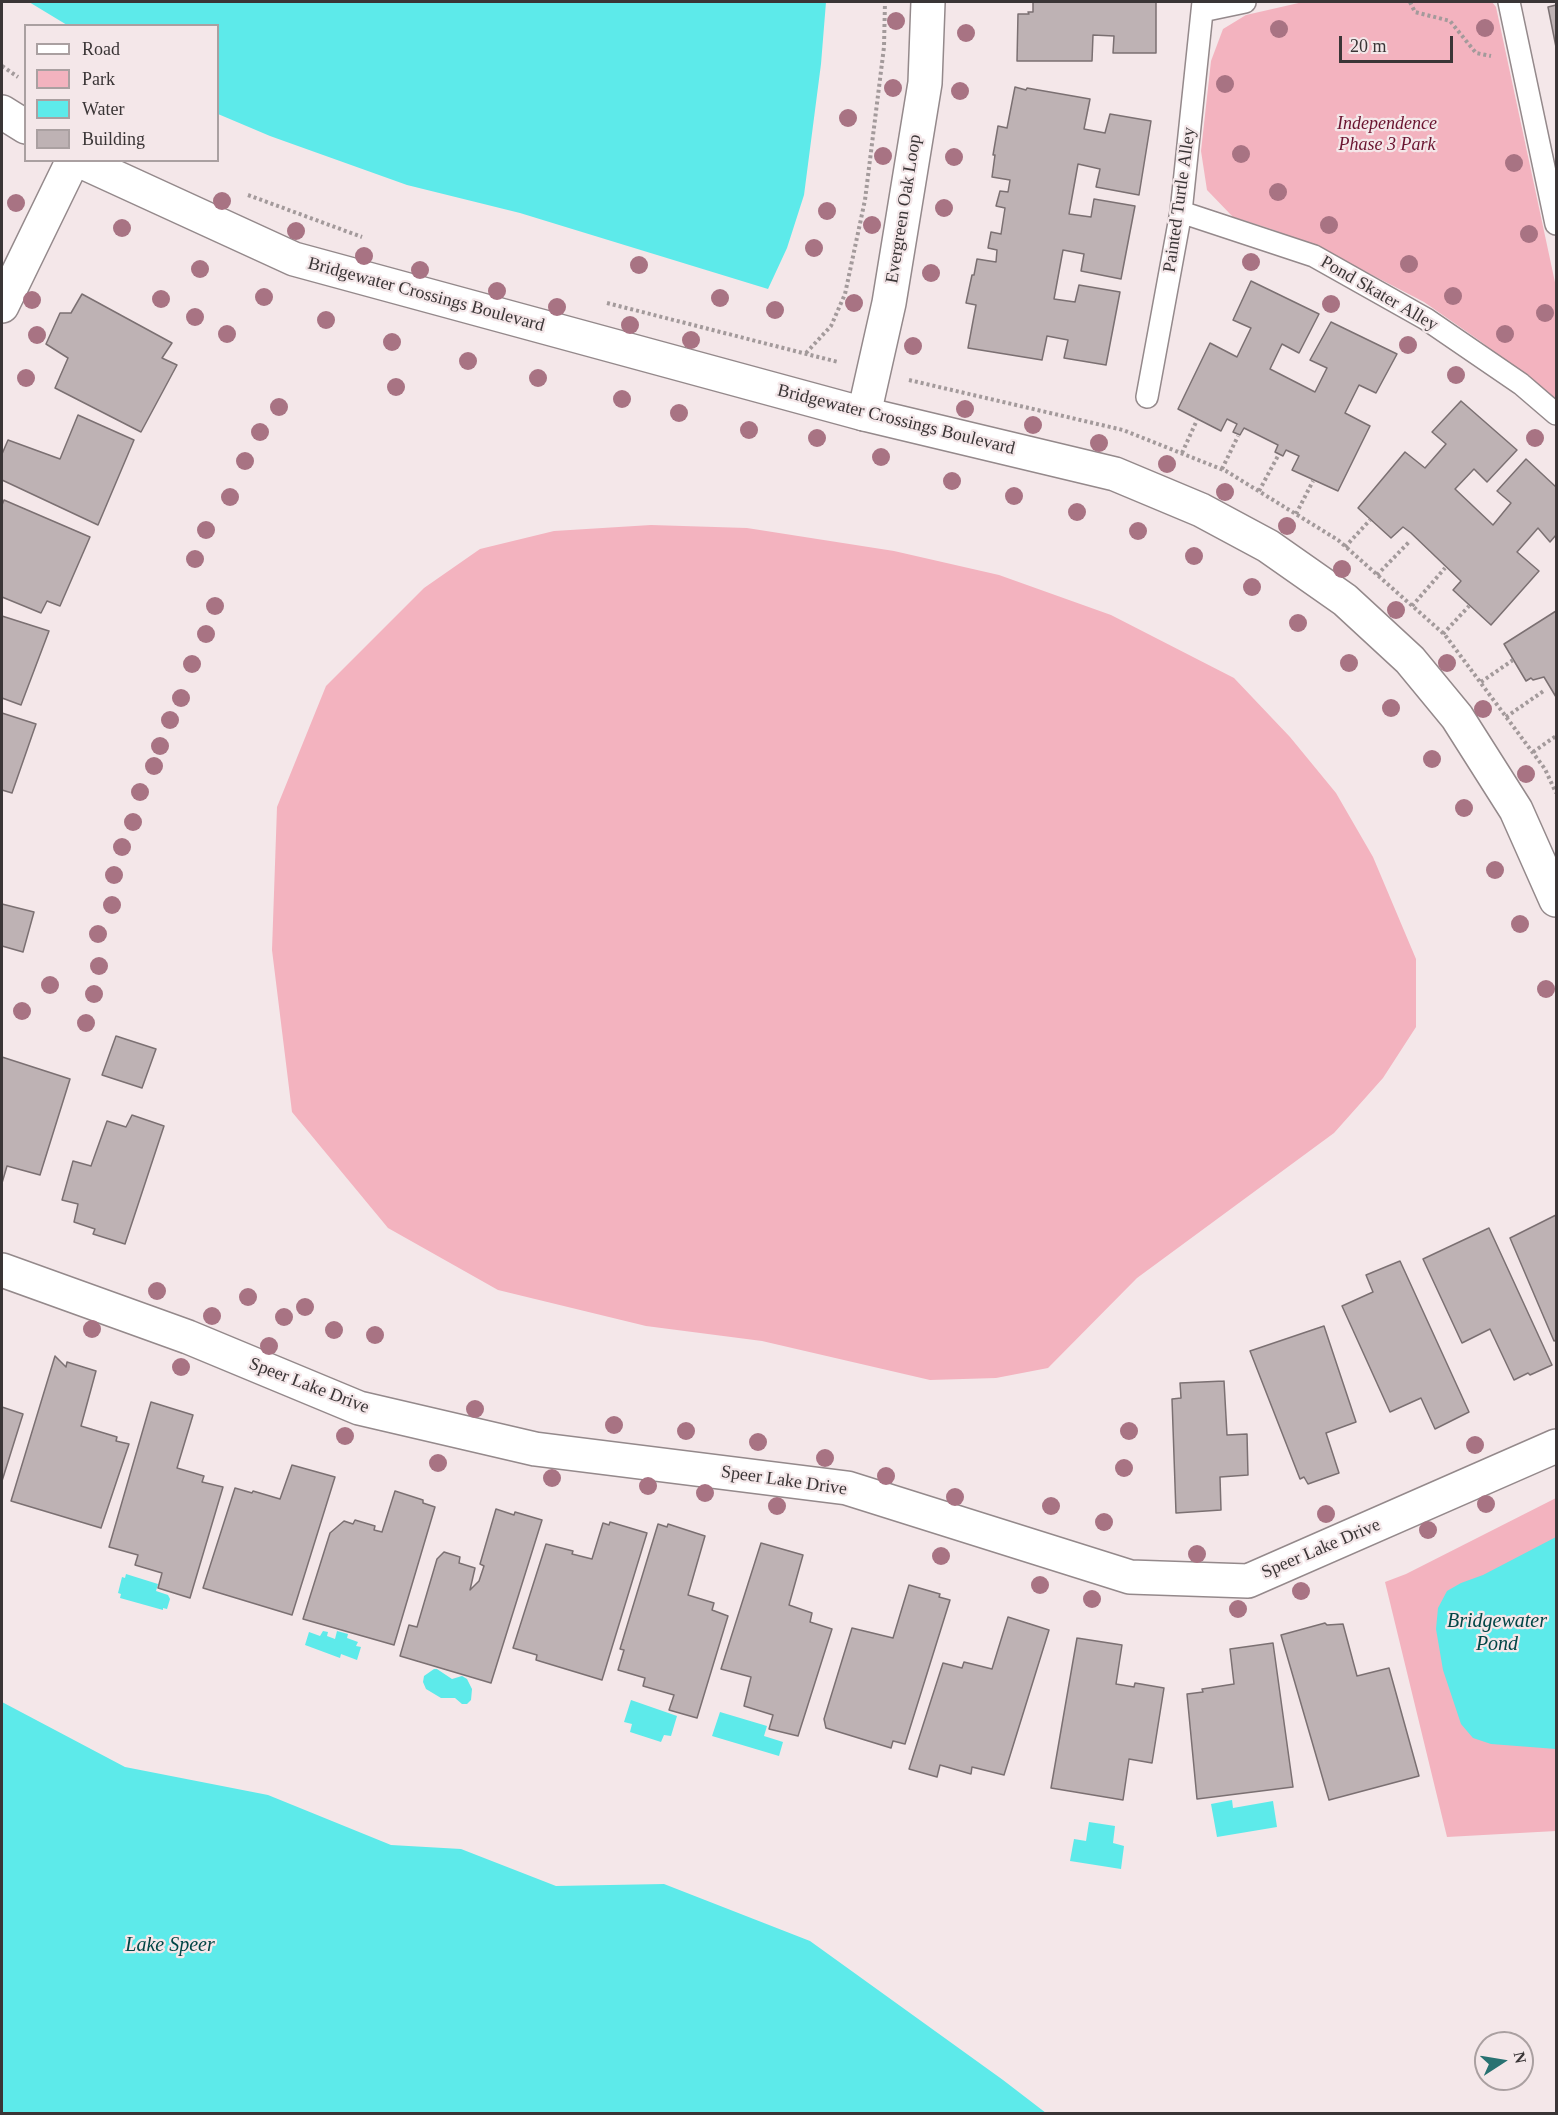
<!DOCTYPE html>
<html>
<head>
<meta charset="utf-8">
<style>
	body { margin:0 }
	#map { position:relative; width:1558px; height:2115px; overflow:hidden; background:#f4e7e9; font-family:"Times New Roman",serif }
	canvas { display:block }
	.frame { position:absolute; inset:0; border:3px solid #3a3536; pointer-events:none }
	.legend { position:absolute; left:24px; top:24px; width:195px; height:138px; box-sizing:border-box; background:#f4e7e9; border:2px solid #aaa0a1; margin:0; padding:8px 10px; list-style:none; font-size:18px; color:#3a3536 }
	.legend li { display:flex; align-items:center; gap:12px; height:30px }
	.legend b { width:30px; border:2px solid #aaa0a1 }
	.north { position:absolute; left:1474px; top:2031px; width:60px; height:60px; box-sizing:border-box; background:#f4e7e9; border:2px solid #aaa0a1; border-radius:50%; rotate:78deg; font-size:16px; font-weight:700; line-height:24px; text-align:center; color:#3a3536 }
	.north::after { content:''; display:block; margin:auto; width:21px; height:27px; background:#287272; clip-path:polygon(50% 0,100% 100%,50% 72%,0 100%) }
	.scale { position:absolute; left:1339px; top:36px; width:114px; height:27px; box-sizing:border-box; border:3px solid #3a3536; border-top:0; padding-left:8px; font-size:18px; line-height:21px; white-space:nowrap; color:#3a3536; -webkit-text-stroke:4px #f4e7e9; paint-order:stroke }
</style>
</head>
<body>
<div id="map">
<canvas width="1558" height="2115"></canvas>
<div class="frame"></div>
<ul class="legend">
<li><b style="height:8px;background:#fff"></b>Road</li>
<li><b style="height:16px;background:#f3b3bf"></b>Park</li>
<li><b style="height:16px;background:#5deaea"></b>Water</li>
<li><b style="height:16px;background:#beb2b4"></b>Building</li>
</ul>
<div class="north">N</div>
<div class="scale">20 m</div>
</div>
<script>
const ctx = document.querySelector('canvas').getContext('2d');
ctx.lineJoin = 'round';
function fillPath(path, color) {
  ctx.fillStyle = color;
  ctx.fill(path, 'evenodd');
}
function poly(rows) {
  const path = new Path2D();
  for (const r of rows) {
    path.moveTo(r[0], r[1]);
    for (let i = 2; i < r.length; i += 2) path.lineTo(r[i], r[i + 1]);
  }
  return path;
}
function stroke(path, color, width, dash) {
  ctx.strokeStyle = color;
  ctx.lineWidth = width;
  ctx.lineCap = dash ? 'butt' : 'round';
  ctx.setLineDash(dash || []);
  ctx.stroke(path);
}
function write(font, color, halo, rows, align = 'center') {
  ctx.font = font + ' "Times New Roman",serif';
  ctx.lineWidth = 4.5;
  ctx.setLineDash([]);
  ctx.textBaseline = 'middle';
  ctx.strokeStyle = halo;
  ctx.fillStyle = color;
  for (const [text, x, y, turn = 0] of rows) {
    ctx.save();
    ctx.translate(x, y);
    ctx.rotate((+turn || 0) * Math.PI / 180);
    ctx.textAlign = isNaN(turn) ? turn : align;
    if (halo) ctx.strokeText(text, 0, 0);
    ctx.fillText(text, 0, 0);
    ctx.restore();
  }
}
const green = poly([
	[1303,2,1492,2,1496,7,1556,287,1556,398,1552,397,1480,341,1424,302,1324,250,1271,229,1233,217,1207,190,1201,151,1211,61,1223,29,1246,15],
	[651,525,747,528,894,551,999,575,1111,615,1234,678,1290,737,1336,793,1373,857,1416,959,1416,1027,1383,1078,1334,1133,1137,1278,1048,1368,996,1378,930,1380,762,1341,646,1326,498,1290,388,1228,292,1112,272,950,277,807,326,686,424,588,480,549,554,531],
	[1556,1498,1556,1831,1447,1837,1385,1582,1406,1574]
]);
const water = poly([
	[29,2,826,2,821,64,804,195,787,248,768,289,520,213,407,185,270,136,218,114,218,26,67,25],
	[1556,1537,1556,1749,1491,1744,1473,1738,1461,1724,1443,1670,1436,1629,1438,1608,1447,1591,1461,1583,1483,1575],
	[126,1574,158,1584,156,1591,168,1595,170,1599,167,1609,163,1608,163,1610,120,1598,121,1594,118,1593,122,1577,125,1578],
	[323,1631,328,1632,327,1636,335,1639,337,1631,348,1634,347,1638,358,1642,356,1646,361,1647,357,1660,341,1654,340,1658,305,1645,309,1632,320,1636],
	[434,1669,437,1669,452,1679,462,1676,467,1679,472,1689,471,1700,467,1704,462,1704,455,1698,441,1698,426,1689,423,1682,424,1676],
	[631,1700,677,1716,671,1736,664,1735,661,1742,630,1732,632,1724,624,1722],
	[2,1702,125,1767,268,1795,391,1845,461,1849,556,1886,664,1884,810,1941,1003,2080,1046,2113,2,2113],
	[720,1712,767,1726,764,1736,783,1742,779,1756,712,1736],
	[1232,1800,1233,1808,1273,1801,1277,1827,1217,1837,1211,1804],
	[1089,1822,1115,1826,1113,1843,1124,1846,1121,1869,1070,1861,1074,1839,1086,1841]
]);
const building = poly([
	[1033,2,1156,2,1156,53,1113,53,1114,36,1093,35,1092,61,1017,61,1018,14,1029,14,1028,12,1033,12,1033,2],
	[1556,5,1556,47,1548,7,1556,5],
	[1015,87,1026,90,1027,88,1090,99,1084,129,1105,133,1110,114,1151,121,1139,195,1096,187,1100,169,1078,164,1069,214,1091,217,1094,199,1135,206,1121,279,1081,271,1084,254,1063,250,1054,299,1075,302,1079,285,1120,292,1106,365,1064,358,1068,340,1047,336,1042,360,968,348,976,305,966,303,972,275,974,275,977,259,996,262,997,250,988,248,991,232,1001,234,1005,208,996,206,1000,191,1008,192,1010,180,992,177,995,155,993,155,998,126,1007,128,1015,87],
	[1251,281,1319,314,1299,353,1282,344,1270,369,1315,392,1327,368,1310,360,1331,322,1397,354,1376,393,1359,385,1345,413,1370,426,1338,491,1292,470,1299,456,1286,450,1283,456,1275,452,1278,445,1244,428,1240,435,1233,432,1237,424,1227,419,1221,431,1178,409,1210,343,1237,357,1251,328,1233,320,1251,281],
	[82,294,172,343,162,358,177,365,141,432,55,388,68,358,46,344,60,313,71,313,82,294],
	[1461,401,1517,450,1487,482,1474,469,1455,489,1493,525,1511,503,1497,491,1526,459,1556,487,1556,535,1550,542,1538,528,1517,552,1539,571,1491,625,1453,590,1461,581,1411,533,1403,527,1391,538,1358,508,1405,452,1425,468,1446,444,1432,432,1461,401],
	[78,415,134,440,98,525,2,480,2,454,8,440,60,459,78,415],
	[4,500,90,537,60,606,47,601,41,613,2,597,2,505,4,500],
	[1556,611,1556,697,1544,677,1533,680,1531,678,1526,681,1504,644,1556,611],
	[2,616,49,631,21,705,2,698,2,616],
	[2,713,36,724,12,793,2,790,2,713],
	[2,904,34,912,23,952,2,946,2,904],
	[116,1036,156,1049,142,1088,102,1075,116,1036],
	[2,1057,70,1079,40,1175,7,1166,2,1183,2,1057],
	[132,1115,164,1126,125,1244,93,1234,95,1229,74,1222,78,1204,62,1200,73,1161,91,1166,107,1121,126,1127,132,1115],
	[1556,1215,1556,1340,1554,1341,1510,1238,1556,1215],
	[1489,1228,1552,1365,1530,1375,1528,1373,1514,1380,1490,1329,1462,1343,1423,1259,1489,1228],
	[1400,1261,1469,1412,1435,1429,1421,1398,1390,1412,1342,1306,1373,1292,1366,1275,1400,1261],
	[1324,1326,1356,1422,1326,1433,1339,1473,1308,1484,1304,1477,1300,1479,1250,1351,1324,1326],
	[55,1356,66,1367,67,1362,96,1371,81,1426,117,1437,116,1441,129,1444,101,1528,11,1501,55,1356],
	[1224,1381,1227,1435,1247,1434,1248,1475,1220,1477,1221,1510,1176,1513,1172,1399,1181,1398,1180,1383,1224,1381],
	[151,1402,193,1415,177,1468,204,1476,202,1482,223,1487,190,1598,158,1588,162,1573,135,1565,138,1555,109,1547,151,1402],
	[2,1407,23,1414,2,1481,2,1407],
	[292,1465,335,1477,292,1615,203,1588,235,1488,252,1493,253,1491,280,1499,292,1465],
	[395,1491,423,1500,423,1503,435,1507,394,1645,303,1619,330,1533,344,1521,353,1524,355,1520,375,1526,374,1530,382,1532,395,1491],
	[496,1509,514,1515,515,1512,542,1520,491,1683,400,1656,409,1625,417,1627,437,1559,444,1552,460,1557,459,1563,475,1568,470,1590,479,1581,484,1566,480,1564,496,1509],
	[610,1522,647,1533,602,1680,536,1660,537,1655,513,1648,546,1544,573,1551,572,1554,592,1559,603,1523,609,1525,610,1522],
	[658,1524,667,1527,668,1524,705,1536,688,1595,714,1603,712,1610,728,1616,697,1718,669,1710,674,1695,643,1686,645,1678,618,1670,624,1650,620,1649,658,1524],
	[761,1543,803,1555,789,1605,812,1613,810,1622,832,1629,798,1736,769,1729,773,1715,744,1706,751,1677,721,1669,761,1543],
	[909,1585,940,1594,939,1597,950,1600,905,1744,893,1741,891,1748,826,1728,824,1719,852,1628,893,1638,909,1585],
	[1008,1617,1049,1630,1004,1775,972,1767,971,1774,940,1765,937,1777,909,1769,943,1663,962,1668,964,1662,992,1669,1008,1617],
	[1325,1623,1327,1625,1343,1624,1357,1676,1389,1668,1419,1776,1329,1800,1281,1635,1325,1623],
	[1077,1638,1122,1645,1116,1684,1134,1687,1135,1683,1164,1688,1152,1763,1129,1759,1123,1800,1051,1788,1077,1638],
	[1273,1643,1293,1787,1197,1799,1187,1694,1203,1692,1202,1689,1234,1684,1230,1649,1273,1643]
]);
const path = poly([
	[1410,2,1415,12,1450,21,1476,53,1491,56],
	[2,66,18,77],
	[248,195,362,237],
	[607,303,838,362],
	[806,353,831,326,845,294,865,200,884,47,885,2],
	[909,380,1123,430,1226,471,1338,540,1445,635,1545,769,1556,793],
	[1182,453,1197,420],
	[1222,469,1238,436],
	[1259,491,1279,454],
	[1296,514,1313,481],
	[1345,547,1370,520],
	[1377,575,1410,541],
	[1412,606,1445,568],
	[1443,634,1469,606],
	[1481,682,1513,660],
	[1506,717,1545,690],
	[1533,752,1556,736]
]);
const service = poly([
	[1509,2,1556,224],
	[1202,11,1245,2],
	[1181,212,1314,256,1426,319,1521,384,1556,414],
	[1147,397,1181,212,1203,2]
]);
const minor = poly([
	[2,306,73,160],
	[864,414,889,303,925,83,928,2],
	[2,1270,188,1337,359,1408,535,1449,847,1488,1130,1577,1248,1581,1556,1446]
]);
const tertiary = poly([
	[2,112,26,127],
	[78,160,294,259,864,414,1115,474,1201,510,1268,546,1345,600,1410,660,1457,717,1516,810,1556,900]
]);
const trees = [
	[896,21],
	[1485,28],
	[1279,29],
	[966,33],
	[1225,84],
	[893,88],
	[960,91],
	[848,118],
	[1241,154],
	[883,156],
	[954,157],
	[1514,163],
	[1278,192],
	[222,201],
	[16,203],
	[944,208],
	[827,211],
	[872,225],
	[1329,225],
	[122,228],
	[296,231],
	[1529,234],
	[814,248],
	[364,256],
	[1251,262],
	[1409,264],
	[639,265],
	[200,269],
	[420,270],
	[931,273],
	[497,291],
	[1453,296],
	[264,297],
	[720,298],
	[161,299],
	[32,300],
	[854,303],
	[1331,304],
	[557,307],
	[775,310],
	[1545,313],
	[195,317],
	[326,320],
	[630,325],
	[227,334],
	[1505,334],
	[37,335],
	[691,340],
	[392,342],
	[1408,345],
	[913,346],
	[468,361],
	[1456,375],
	[26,378],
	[538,378],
	[396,387],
	[622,399],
	[279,407],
	[965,409],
	[679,413],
	[1033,425],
	[749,430],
	[260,432],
	[817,438],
	[1535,438],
	[1099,443],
	[881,457],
	[245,461],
	[1167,464],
	[952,481],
	[1225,492],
	[1014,496],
	[230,497],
	[1077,512],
	[1287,526],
	[206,530],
	[1138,531],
	[1194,556],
	[195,559],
	[1342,569],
	[1252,587],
	[215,606],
	[1396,610],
	[1298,623],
	[206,634],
	[1349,663],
	[1447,663],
	[192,664],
	[181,698],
	[1391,708],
	[1483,709],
	[170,720],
	[160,746],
	[1432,759],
	[154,766],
	[1526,774],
	[140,792],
	[1464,808],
	[133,822],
	[122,847],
	[1495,870],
	[114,875],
	[112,905],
	[1520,924],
	[98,934],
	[99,966],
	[50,985],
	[1546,989],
	[94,994],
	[22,1011],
	[86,1023],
	[157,1291],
	[248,1297],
	[305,1307],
	[212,1316],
	[284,1317],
	[92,1329],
	[334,1330],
	[375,1335],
	[269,1346],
	[181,1367],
	[475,1409],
	[614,1425],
	[686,1431],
	[1129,1431],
	[345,1436],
	[758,1442],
	[1475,1445],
	[825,1458],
	[438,1463],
	[1124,1468],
	[886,1476],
	[552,1478],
	[648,1486],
	[705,1493],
	[955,1497],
	[1486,1504],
	[777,1506],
	[1051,1506],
	[1326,1514],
	[1104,1522],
	[1428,1530],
	[1197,1554],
	[941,1556],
	[1040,1585],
	[1301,1591],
	[1092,1599],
	[1238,1609]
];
const parkNames = [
	["Independence",1387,124],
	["Phase 3 Park",1387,145]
];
const streetNames = [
	["Painted Turtle Alley",1180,200,-82],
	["Evergreen Oak Loop",904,209,-81],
	["Pond Skater Alley",1379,294,30],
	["Bridgewater Crossings Boulevard",426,295,15],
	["Bridgewater Crossings Boulevard",896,420,14],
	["Speer Lake Drive",309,1386,21],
	["Speer Lake Drive",784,1481,8],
	["Speer Lake Drive",1321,1549,-23]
];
const waterNames = [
	["Bridgewater",1497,1622],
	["Pond",1497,1645],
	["Lake Speer",170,1946]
];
fillPath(green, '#f3b3bf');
fillPath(water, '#5deaea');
fillPath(building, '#beb2b4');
stroke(building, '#7b7072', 1.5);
stroke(service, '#94898b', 24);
stroke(minor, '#94898b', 36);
stroke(tertiary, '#94898b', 36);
stroke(path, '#a39a9b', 4, [3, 3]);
stroke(service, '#fff', 21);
stroke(minor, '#fff', 33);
stroke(tertiary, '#fff', 33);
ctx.fillStyle = '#a87383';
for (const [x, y] of trees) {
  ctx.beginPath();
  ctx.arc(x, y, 9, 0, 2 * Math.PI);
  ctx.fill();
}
write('italic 18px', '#6a1430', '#f4e7e9', parkNames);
write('18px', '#3a3536', '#f4e7e9', streetNames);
write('italic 20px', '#014646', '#f4e7e9', waterNames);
</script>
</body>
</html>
